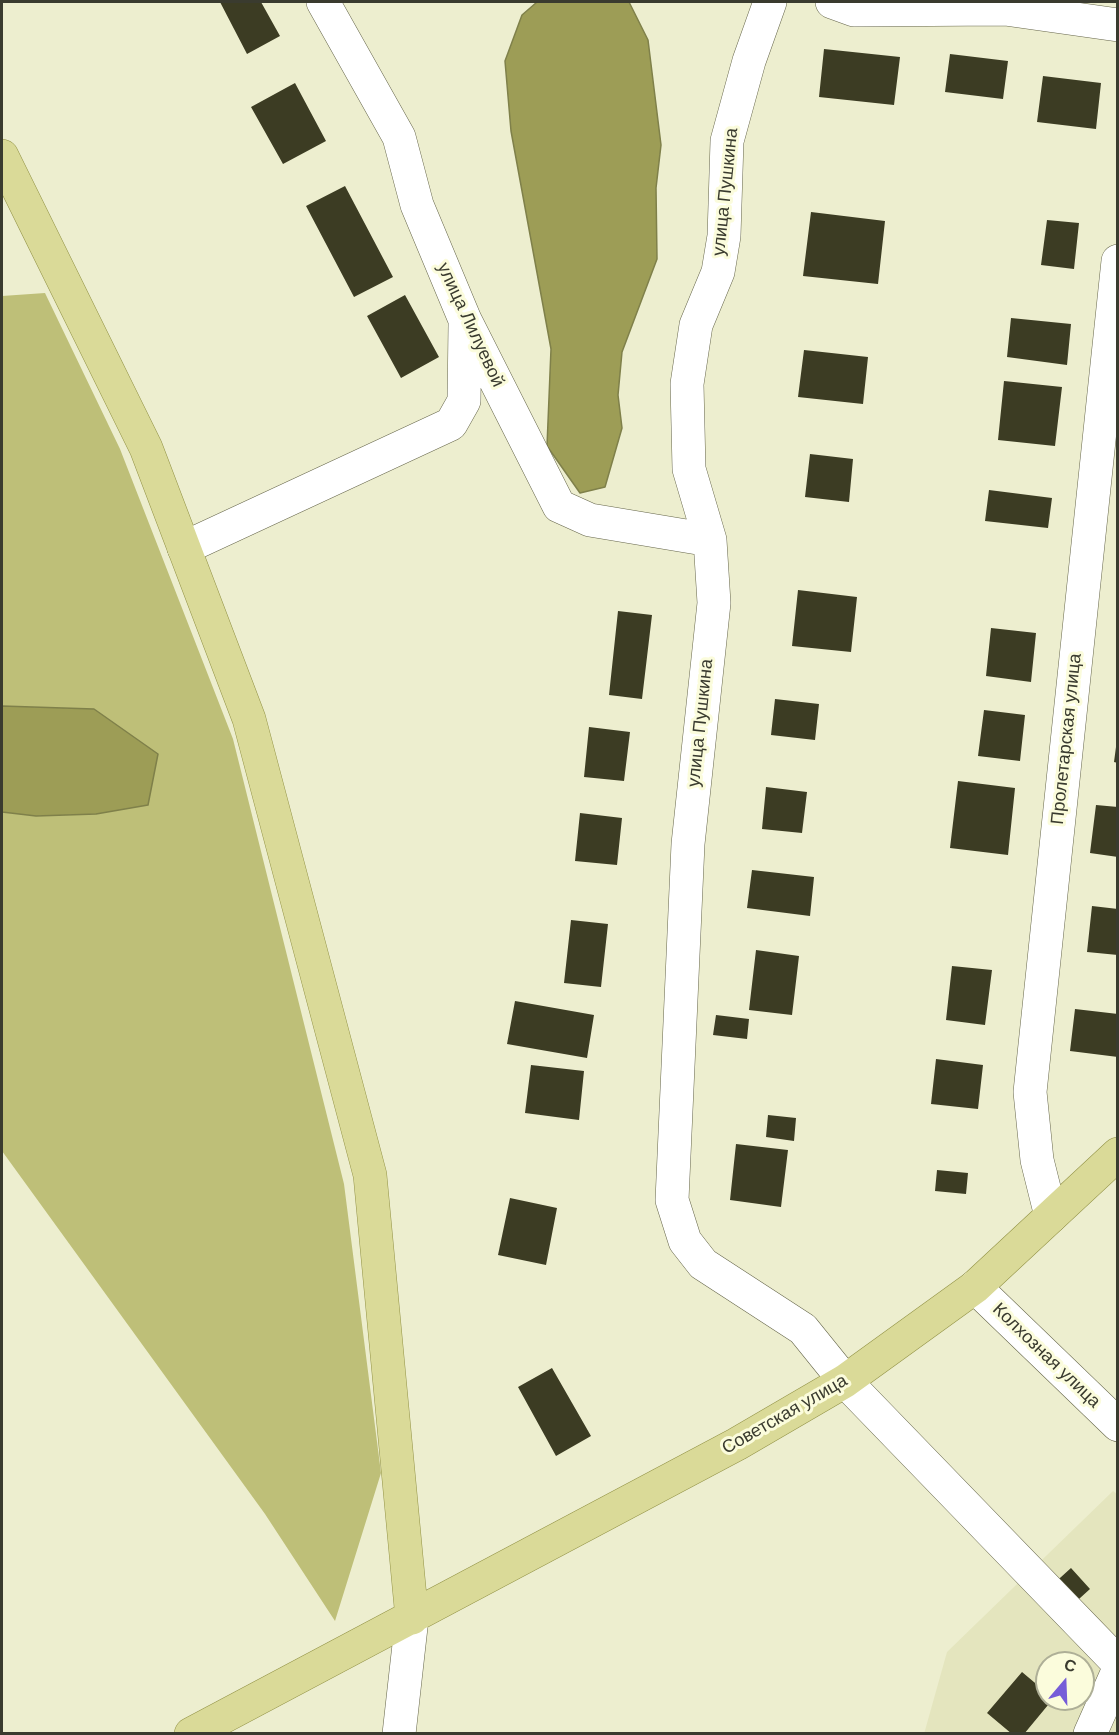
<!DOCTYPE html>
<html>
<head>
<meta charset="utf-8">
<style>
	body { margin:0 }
	#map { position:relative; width:1119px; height:1735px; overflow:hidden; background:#edeecf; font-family:"DM Sans",sans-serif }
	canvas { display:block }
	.frame { position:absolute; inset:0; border:3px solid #3a3b2f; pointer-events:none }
	.north { position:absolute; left:1035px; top:1651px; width:60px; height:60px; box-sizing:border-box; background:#fbfcdc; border:2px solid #aeaf97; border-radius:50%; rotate:19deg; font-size:16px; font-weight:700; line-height:24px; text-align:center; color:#3a3b2f }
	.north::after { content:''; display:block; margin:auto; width:21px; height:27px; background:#765dd8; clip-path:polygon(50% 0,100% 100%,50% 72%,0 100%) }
</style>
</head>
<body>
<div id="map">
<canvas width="1119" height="1735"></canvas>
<div class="frame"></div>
<div class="north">С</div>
</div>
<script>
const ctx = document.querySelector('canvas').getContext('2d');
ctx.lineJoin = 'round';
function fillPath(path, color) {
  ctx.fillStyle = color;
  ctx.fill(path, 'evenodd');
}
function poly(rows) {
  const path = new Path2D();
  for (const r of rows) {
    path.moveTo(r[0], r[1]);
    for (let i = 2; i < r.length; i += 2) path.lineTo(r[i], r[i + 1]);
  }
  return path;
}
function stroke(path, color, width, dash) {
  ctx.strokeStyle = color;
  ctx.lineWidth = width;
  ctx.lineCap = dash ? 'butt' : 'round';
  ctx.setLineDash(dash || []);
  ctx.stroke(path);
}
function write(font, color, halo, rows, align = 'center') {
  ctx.font = font + ' "DM Sans",sans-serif';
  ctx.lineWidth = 6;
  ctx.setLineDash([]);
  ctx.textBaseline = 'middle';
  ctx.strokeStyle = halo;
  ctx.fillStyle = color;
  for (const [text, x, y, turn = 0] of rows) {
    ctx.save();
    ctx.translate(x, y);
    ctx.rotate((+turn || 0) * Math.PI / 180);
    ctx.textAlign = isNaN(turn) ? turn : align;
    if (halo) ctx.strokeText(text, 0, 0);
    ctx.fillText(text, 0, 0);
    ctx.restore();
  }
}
const built = poly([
	[1113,1491,1118,1495,1117,1733,924,1734,947,1652],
	[1047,1663,1083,1663,1083,1699,1047,1699]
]);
const green = poly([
	[45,293,120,449,233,739,344,1184,381,1473,335,1621,265,1514,2,1151,2,812,36,816,96,814,94,709,2,706,2,296]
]);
const water = poly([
	[537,2,629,2,648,40,661,145,656,188,657,259,622,352,618,395,622,428,605,487,580,493,547,446,551,349,511,131,505,61,522,15,537,2],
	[2,706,94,709,158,754,148,805,96,814,36,816,2,812,2,706]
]);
const building = poly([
	[220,2,261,2,280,36,247,54],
	[824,49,900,57,894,105,819,97],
	[950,54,1008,61,1003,99,945,92],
	[1043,76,1101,83,1096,129,1037,122],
	[295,83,326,141,283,164,251,107],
	[345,186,393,277,354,297,306,206],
	[811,212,885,221,878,284,803,276],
	[1047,220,1079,223,1074,269,1041,265],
	[405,295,439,357,401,378,367,316],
	[1011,318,1071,324,1067,365,1007,357],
	[804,350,868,357,863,404,798,397],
	[1004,381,1062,387,1055,446,998,440],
	[810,454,853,459,849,502,805,497],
	[989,490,1052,498,1048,528,985,521],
	[798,590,857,597,851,652,792,646],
	[618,611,652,615,642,699,609,695],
	[991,628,1036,633,1031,682,986,676],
	[775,699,819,704,815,740,771,735],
	[984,710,1025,715,1020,761,978,756],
	[589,727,630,732,624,781,584,777],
	[1116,747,1118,747,1118,763,1114,762],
	[958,781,1015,788,1008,855,950,848],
	[766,787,807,792,802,833,762,829],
	[1096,805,1118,807,1118,857,1090,853],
	[580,813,622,818,617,865,575,861],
	[752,870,814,877,810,916,747,908],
	[1092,906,1118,909,1118,955,1087,952],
	[571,920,608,924,601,987,564,983],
	[756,950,799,956,792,1015,749,1010],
	[952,966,992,970,985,1025,946,1020],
	[515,1001,594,1015,587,1058,507,1044],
	[1075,1009,1118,1014,1118,1057,1070,1051],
	[716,1015,749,1019,747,1039,713,1035],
	[936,1059,983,1065,978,1109,931,1104],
	[531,1065,584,1071,579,1120,525,1113],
	[768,1115,796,1118,794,1141,766,1137],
	[736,1144,788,1150,781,1207,730,1200],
	[937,1170,968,1173,966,1194,935,1191],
	[510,1198,557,1208,546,1265,498,1255],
	[552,1368,591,1436,556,1456,518,1387],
	[1071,1568,1090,1589,1059,1617,1040,1596],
	[1022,1672,1047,1693,1047,1699,1053,1699,1024,1734,1012,1734,987,1713]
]);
const minor = poly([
	[323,2,399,137,417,205,465,320,559,506,590,520,710,540],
	[770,2,749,61,727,141,724,236,718,272,696,325,687,384,689,469,710,540,714,603,688,844,672,1200,685,1241,703,1264,803,1329,845,1381,1118,1663],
	[832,2,854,10,1005,9,1118,25],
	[184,548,451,424,464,401,465,325],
	[1051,1216,1037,1160,1030,1092,1118,261],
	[975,1287,1118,1425],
	[399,1734,412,1618],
	[1090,1734,1118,1671]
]);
const major = poly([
	[2,156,146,448,249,719,370,1175,412,1618],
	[191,1734,737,1444,845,1381,975,1287,1118,1154]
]);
const streetNames = [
	["улица Пушкина",726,192,-84],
	["улица Лилуевой",470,325,65],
	["улица Пушкина",701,723,-84],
	["Пролетарская улица",1067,739,-84],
	["Колхозная улица",1046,1356,44],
	["Советская улица",785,1415,-30]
];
fillPath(built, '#e4e5be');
fillPath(green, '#bebf78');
fillPath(water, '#9d9d56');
stroke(water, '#7f804a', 1.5);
fillPath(building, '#3c3c23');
stroke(minor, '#66664b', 34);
stroke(major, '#929246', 34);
stroke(minor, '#fff', 33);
stroke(major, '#dada98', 33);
write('18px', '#3a3b2f', '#fbfcdc', streetNames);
</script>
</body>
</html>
